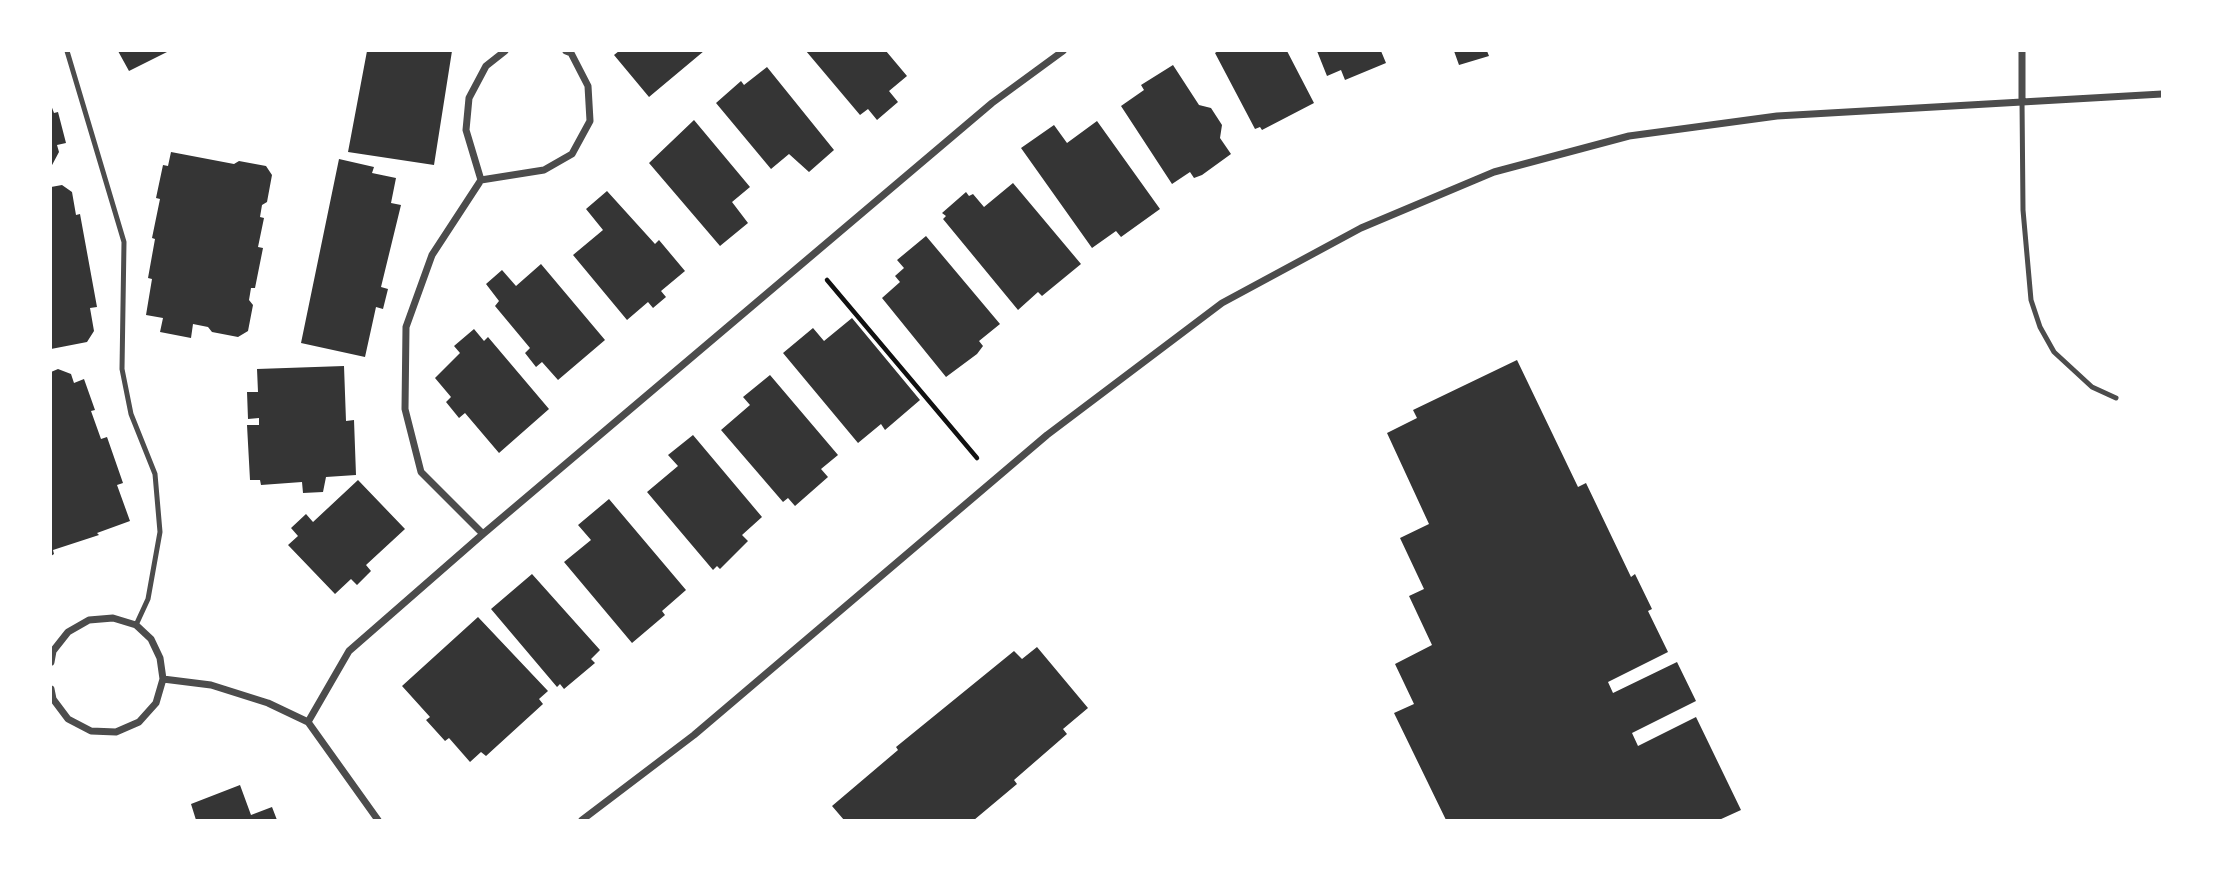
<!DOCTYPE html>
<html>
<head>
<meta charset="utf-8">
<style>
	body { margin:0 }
	#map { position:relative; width:2213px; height:871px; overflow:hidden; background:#fff; font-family:Inter,sans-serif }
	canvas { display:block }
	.frame { position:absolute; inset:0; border:52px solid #fff; pointer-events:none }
</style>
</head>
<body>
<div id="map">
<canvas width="2213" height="871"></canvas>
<div class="frame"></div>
</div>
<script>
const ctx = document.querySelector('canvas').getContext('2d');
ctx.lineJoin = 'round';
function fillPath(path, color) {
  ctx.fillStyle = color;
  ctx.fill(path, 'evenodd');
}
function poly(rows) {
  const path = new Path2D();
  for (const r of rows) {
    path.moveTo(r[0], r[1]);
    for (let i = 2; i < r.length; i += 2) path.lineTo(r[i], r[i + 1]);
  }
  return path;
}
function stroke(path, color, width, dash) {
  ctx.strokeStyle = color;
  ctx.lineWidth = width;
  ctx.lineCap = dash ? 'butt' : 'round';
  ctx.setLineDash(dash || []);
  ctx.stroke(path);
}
const building = poly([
	[118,51,169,51,129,71],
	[367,51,452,51,434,165,348,152],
	[619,51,704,51,649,97,614,55],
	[806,51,886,51,907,76,889,91,898,102,877,120,868,109,860,115],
	[1218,51,1287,51,1314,103,1262,130,1260,127,1255,129,1215,53],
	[1317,51,1381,51,1386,63,1345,80,1341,70,1327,76],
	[1454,51,1487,51,1489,56,1459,65],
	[1173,65,1199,105,1211,108,1222,125,1220,138,1231,154,1202,175,1194,178,1190,172,1172,184,1121,106,1144,90,1141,85],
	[767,67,834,150,809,172,789,154,771,169,716,103,741,81,744,85],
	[51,105,54,113,58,112,66,143,57,145,59,152,51,167],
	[694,120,750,187,732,202,748,223,720,246,649,163],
	[1097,121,1160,209,1121,237,1116,231,1092,248,1021,148,1054,125,1067,143],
	[171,152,234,164,239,161,266,166,272,175,267,202,262,205,260,217,264,218,258,247,263,248,255,288,251,288,249,300,253,305,248,331,238,337,212,332,208,327,193,324,191,338,160,332,163,318,146,315,152,279,148,278,155,239,152,238,160,199,156,198,163,165,168,166],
	[339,159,374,167,372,173,396,178,391,203,401,205,381,287,388,289,383,309,376,307,365,357,301,343],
	[1013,183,1081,264,1042,296,1038,292,1018,310,943,219,946,216,942,213,966,192,969,196,973,194,984,207],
	[62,185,72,192,76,215,80,214,97,307,90,308,94,331,87,342,51,349,51,187],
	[607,191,655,244,659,240,685,271,661,291,666,297,653,308,648,302,627,320,573,255,603,230,586,209],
	[926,236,1000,324,979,341,983,346,977,354,946,377,882,298,900,282,895,276,904,268,897,260],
	[541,264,605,340,558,380,542,362,536,367,525,353,530,348,495,306,499,301,486,284,502,270,516,286],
	[852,318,920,400,885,430,881,424,858,443,783,353,813,328,824,341],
	[474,329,484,341,488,337,549,409,499,453,465,413,459,418,446,402,451,397,435,378,460,353,454,346],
	[1517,360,1578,487,1586,483,1631,577,1635,574,1652,609,1648,611,1668,652,1608,682,1613,693,1677,662,1696,701,1632,733,1638,746,1696,717,1741,810,1719,820,1446,820,1394,713,1414,704,1395,664,1432,645,1409,596,1424,589,1400,538,1429,524,1387,433,1417,418,1413,410],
	[344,366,346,421,354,420,356,475,326,477,323,492,303,493,302,482,261,485,260,480,250,480,247,425,259,425,259,418,248,419,247,392,258,392,257,369],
	[58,369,71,374,74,383,84,379,95,410,91,411,101,439,107,437,123,483,117,485,130,521,97,533,99,535,53,550,54,554,51,556,51,372],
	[770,375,838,455,821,469,828,477,795,506,788,498,783,502,721,430,750,405,743,397],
	[693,435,762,517,742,535,748,541,720,569,717,566,713,570,647,492,678,466,668,455],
	[358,480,405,529,366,565,371,571,357,585,351,579,335,594,288,545,298,536,291,528,306,514,313,522],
	[609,499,686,590,662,611,665,615,632,643,564,562,591,540,578,525],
	[532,574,600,650,591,659,595,663,564,689,560,684,557,687,491,609],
	[478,617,548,691,539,699,543,704,486,756,481,752,470,762,449,738,445,741,426,720,430,717,402,686],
	[1037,647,1088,708,1063,729,1067,734,1014,780,1017,784,974,820,844,820,832,806,898,750,896,747,1014,651,1022,659],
	[240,785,251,815,272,807,277,820,196,820,191,804]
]);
const path = poly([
	[827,280,977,458]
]);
const service = poly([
	[67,51,124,242,122,369,131,414,155,474,160,532,148,599,136,625],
	[2022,100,2023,210,2031,300,2040,327,2054,352,2092,387,2116,398]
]);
const minor = poly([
	[2022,100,2022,51],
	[481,180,466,130,469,98,486,66,505,51],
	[483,534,421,472,405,409,406,327,432,255,481,180,544,170,572,154,590,121,588,86,571,53,566,51],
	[51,662,53,651,68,632,89,620,113,618,136,625,151,639,160,658,163,679,156,703,139,722,116,732,91,731,68,719,53,699,51,689],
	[163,679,211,685,268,703,308,722,378,820],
	[308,722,349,651,483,534,992,103,1063,51],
	[582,820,694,735,1047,435,1222,303,1361,228,1494,172,1629,136,1777,116,2162,94]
]);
fillPath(building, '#353535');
stroke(path, '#111', 4.5);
stroke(service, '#4c4c4c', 5);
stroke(minor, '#4c4c4c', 7);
</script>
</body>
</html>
